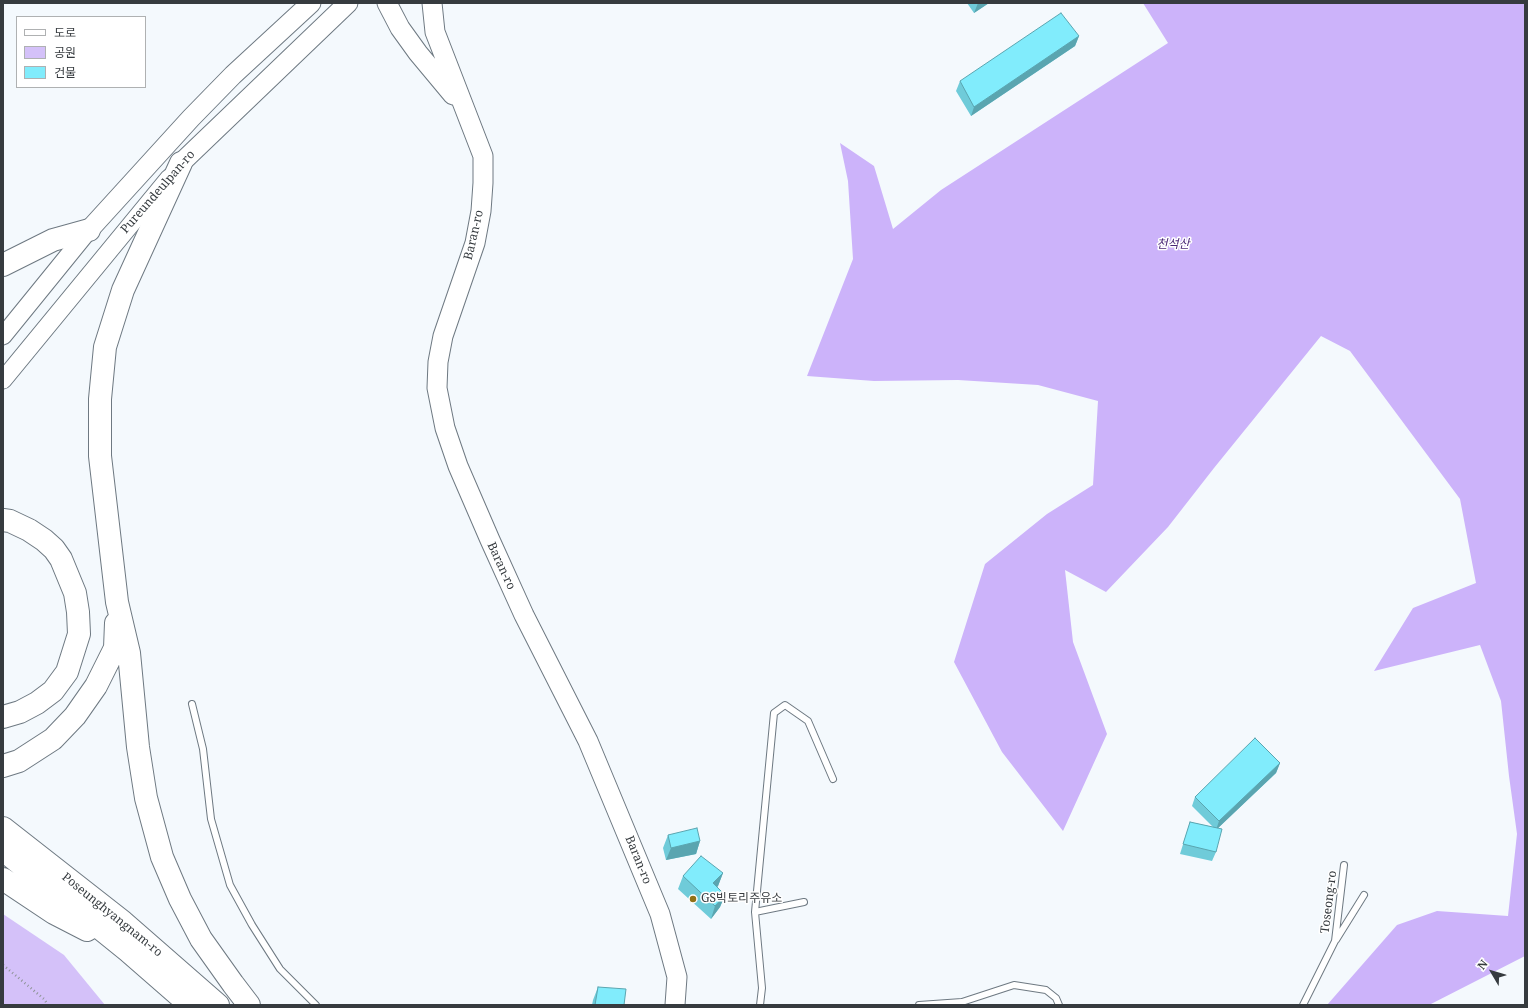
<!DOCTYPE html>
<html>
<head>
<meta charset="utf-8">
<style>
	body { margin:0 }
	#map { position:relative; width:1528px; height:1008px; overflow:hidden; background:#f4f9fd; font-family:"Noto Serif","Noto Sans KR",serif }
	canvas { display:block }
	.frame { position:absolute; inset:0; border:4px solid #363b3f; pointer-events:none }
	.legend { position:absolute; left:16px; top:16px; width:130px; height:72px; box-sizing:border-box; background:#fff; border:1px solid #afb1b2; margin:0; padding:5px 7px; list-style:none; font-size:12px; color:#363b3f }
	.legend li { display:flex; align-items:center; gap:8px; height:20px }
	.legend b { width:20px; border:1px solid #afb1b2 }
	.north { position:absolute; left:1472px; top:952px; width:40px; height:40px; -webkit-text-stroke:3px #fff; paint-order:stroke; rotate:308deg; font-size:11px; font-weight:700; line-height:16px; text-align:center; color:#363b3f }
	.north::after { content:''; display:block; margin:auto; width:14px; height:18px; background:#363b3f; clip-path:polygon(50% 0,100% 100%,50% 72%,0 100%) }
</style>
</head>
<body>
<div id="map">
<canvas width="1528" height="1008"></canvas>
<div class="frame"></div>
<ul class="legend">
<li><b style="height:5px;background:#fff"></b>도로</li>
<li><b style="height:11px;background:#d4c1f9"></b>공원</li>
<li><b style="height:11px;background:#81ecfc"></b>건물</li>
</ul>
<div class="north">N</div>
</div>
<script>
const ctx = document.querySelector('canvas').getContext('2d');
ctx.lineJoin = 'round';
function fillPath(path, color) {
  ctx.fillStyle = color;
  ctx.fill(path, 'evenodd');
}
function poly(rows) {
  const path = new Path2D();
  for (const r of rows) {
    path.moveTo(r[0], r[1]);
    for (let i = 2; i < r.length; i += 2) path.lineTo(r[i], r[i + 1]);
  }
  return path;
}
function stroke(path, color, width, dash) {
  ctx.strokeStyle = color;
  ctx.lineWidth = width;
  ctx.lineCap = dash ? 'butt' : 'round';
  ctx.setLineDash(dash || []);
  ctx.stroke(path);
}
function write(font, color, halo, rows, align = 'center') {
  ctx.font = font + ' "Noto Serif","Noto Sans KR",serif';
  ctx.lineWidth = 3;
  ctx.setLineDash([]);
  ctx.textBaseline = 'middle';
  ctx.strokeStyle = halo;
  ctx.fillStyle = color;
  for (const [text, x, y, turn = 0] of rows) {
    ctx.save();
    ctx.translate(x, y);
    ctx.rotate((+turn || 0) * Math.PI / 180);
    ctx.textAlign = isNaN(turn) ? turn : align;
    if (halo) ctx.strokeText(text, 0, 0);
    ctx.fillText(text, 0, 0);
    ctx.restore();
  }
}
const green = poly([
	[3,914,64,955,105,1005,3,1005]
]);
const forest = poly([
	[1143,3,1525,3,1525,956,1429,1005,1327,1005,1397,925,1437,911,1508,916,1517,834,1509,776,1501,701,1480,645,1374,671,1413,608,1476,583,1460,499,1350,351,1321,336,1214,468,1168,527,1106,592,1065,570,1073,642,1107,734,1063,831,1002,752,954,662,985,564,1047,514,1093,485,1098,401,1038,385,958,380,874,381,807,376,853,259,848,181,840,143,874,166,893,229,941,190,1168,43]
]);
const path = poly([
	[3,965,44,999,48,1005]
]);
const lane = poly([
	[192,704,203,749,211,819,230,885,252,925,280,969,316,1005],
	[755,912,774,713,785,705,808,721,833,779],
	[1336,940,1364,895],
	[760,1005,762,988,755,912,804,902],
	[919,1005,962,1002,1014,985,1046,990,1056,998,1059,1005],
	[1303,1005,1335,941,1344,865]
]);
const secondary = poly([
	[3,336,89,230],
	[3,380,169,178]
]);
const primary = poly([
	[387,3,400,28,418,53,453,95],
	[432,3,435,32,483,156,483,183,481,211,475,243,443,336,438,362,437,388,445,428,458,466,490,540,524,615,588,741,660,914,677,977,675,1005],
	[181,163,348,3],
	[89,230,191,118,233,75,311,3]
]);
const highway = poly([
	[181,163,123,290,105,347,100,399,100,456,117,602,129,653,138,747,146,798,162,857,180,899,201,939,233,984,249,1005],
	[3,265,53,240,89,230],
	[3,520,10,521,29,530,44,540,54,549,61,559,75,593,78,612,79,634,67,672,53,691,37,703,20,712,3,717],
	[3,766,19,761,53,739,75,716,96,686,115,648,116,623],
	[3,828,123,922,218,1005],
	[3,850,128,951,190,1005],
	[3,879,54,913,87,930]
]);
const wall = poly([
	[967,3,989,3,974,13],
	[1079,36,1075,46,971,116,956,91,960,81],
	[1280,763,1276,773,1218,828,1216,852,1212,861,1180,854,1190,822,1213,827,1192,806,1195,797],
	[668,835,700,841,696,854,666,860,663,848],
	[723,873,718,886,717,887,725,895,720,907,711,919,678,889,683,876],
	[598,987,624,1005,592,1005,593,1000]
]);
const shadedWall = poly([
	[978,3,989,3,974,13],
	[1079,36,1075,46,971,116,974,107],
	[1280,763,1276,773,1216,830,1219,821],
	[700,841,696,854,666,860,671,848],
	[723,873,718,886,708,896,713,883],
	[725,895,720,907,711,919,715,906]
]);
const building = poly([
	[1061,13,1079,36,974,107,960,81,1061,13],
	[1255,738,1280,763,1219,821,1195,797,1255,738],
	[1190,822,1222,829,1216,852,1183,844,1190,822],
	[697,828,700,841,671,848,668,835,697,828],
	[701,856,723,873,713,883,725,895,715,906,683,876,701,856],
	[598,987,626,989,624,1005,595,1005,598,987]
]);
const markers = [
	[693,899,4,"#917117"]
];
const streetNames = [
	["Pureundeulpan-ro",158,192,-49],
	["Baran-ro",474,235,-77],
	["Baran-ro",501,566,65],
	["Baran-ro",638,860,68],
	["Toseong-ro",1329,902,-83],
	["Poseunghyangnam-ro",112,915,39]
];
const parkNames = [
	["천석산",1173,245]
];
const poiNames = [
	["GS빅토리주유소",701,899]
];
fillPath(green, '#d4c1f9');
fillPath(forest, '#ccb3fa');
stroke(lane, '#6e7982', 8);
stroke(secondary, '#6e7982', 19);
stroke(primary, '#6e7982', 21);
stroke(highway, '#6e7982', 24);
stroke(path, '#8f9498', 2.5, [1, 3]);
stroke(lane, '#fff', 6);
stroke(secondary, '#fff', 17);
stroke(primary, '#fff', 19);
stroke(highway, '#fff', 22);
fillPath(wall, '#6fcbd9');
fillPath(shadedWall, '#5aa5b0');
fillPath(building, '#81ecfc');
stroke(building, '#5aa5b0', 1);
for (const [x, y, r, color] of markers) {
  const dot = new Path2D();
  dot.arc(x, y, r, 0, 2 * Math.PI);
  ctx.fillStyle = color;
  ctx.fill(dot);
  stroke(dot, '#fff', 1.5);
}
write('12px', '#363b3f', '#fff', streetNames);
write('italic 12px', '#492677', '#fff', parkNames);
write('12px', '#363b3f', '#fff', poiNames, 'left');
</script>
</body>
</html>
